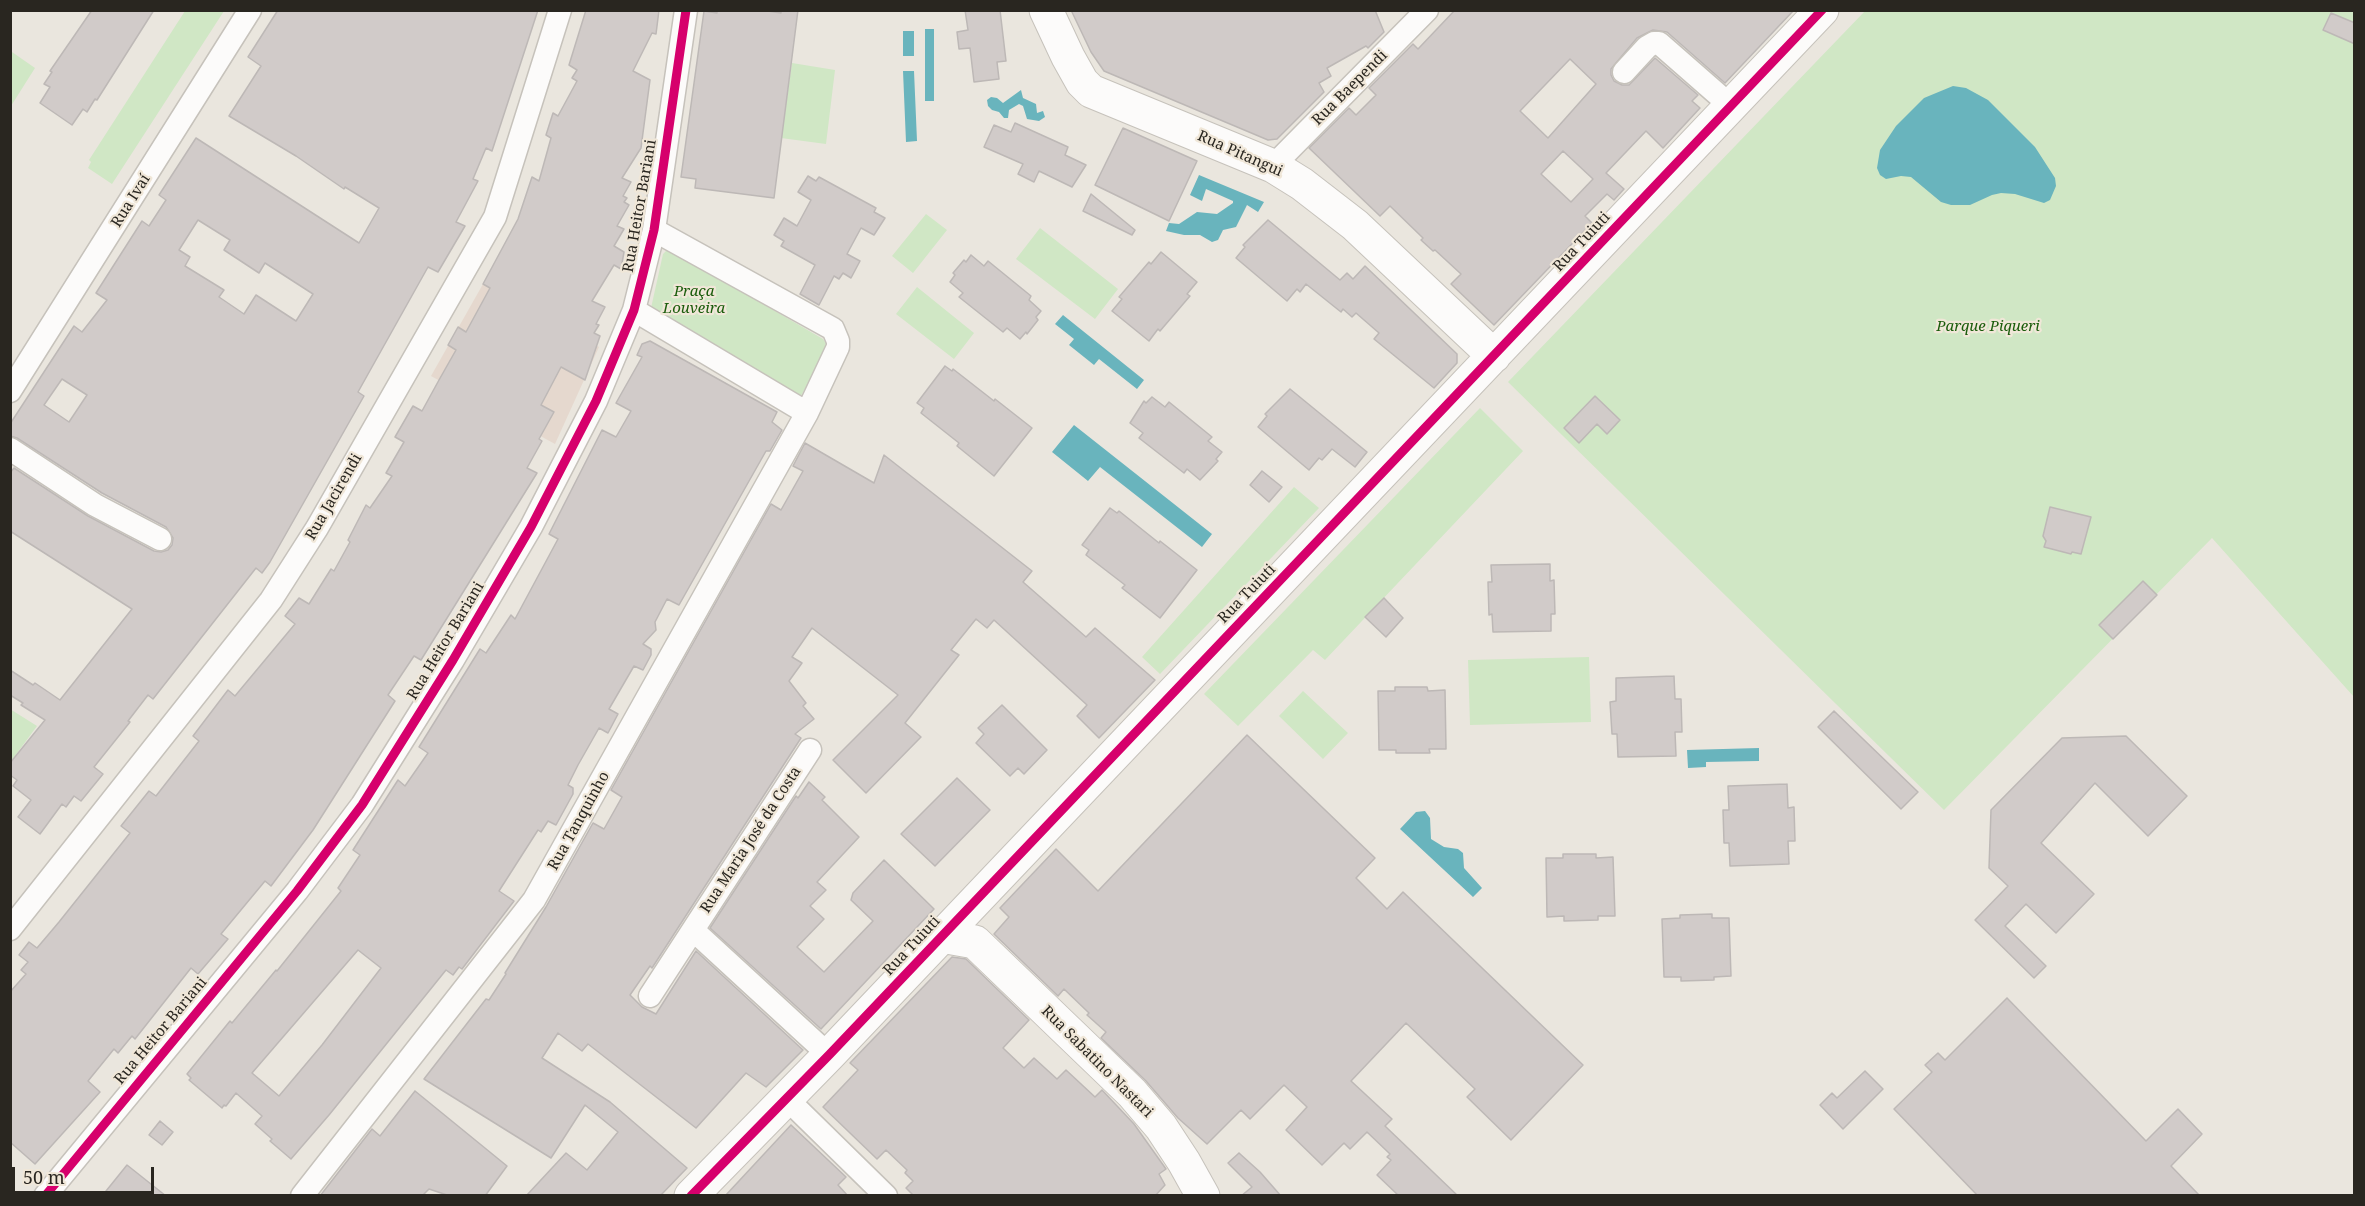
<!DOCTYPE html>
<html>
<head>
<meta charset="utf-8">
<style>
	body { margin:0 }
	#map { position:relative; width:2365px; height:1206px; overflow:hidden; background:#eae6de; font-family:"Noto Serif",serif }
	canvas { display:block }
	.frame { position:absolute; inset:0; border:12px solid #292620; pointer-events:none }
	.scale { position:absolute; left:12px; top:1167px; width:142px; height:27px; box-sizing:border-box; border:3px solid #292620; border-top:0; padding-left:8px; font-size:18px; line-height:21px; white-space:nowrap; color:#292620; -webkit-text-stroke:4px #f0e7d8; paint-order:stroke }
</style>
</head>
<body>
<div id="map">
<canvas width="2365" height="1206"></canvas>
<div class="frame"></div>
<div class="scale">50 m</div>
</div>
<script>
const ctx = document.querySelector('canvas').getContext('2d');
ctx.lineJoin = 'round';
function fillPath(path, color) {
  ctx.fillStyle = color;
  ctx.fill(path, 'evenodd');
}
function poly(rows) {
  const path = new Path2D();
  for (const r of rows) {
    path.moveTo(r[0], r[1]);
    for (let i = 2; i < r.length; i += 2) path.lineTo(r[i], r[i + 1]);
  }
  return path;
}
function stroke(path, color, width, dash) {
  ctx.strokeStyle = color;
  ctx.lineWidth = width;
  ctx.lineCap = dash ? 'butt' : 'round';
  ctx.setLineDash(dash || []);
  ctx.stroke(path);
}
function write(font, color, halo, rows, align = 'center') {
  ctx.font = font + ' "Noto Serif",serif';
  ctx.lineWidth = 4.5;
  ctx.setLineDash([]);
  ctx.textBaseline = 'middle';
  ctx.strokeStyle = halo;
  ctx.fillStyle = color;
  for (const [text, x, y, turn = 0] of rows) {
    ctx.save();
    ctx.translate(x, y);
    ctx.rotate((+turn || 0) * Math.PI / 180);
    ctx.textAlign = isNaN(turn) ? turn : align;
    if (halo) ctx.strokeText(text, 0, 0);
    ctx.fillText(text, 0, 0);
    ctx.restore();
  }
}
const education = poly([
	[483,284,599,347,555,444,431,376]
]);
const green = poly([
	[185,11,224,11,112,184,88,168,91,162,89,160],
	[1865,11,2354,11,2354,697,2212,538,1944,810,1508,382],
	[12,52,35,68,11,106,10,54],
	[792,63,835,70,826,144,781,138],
	[926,214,947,230,913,273,892,256],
	[1040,228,1118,289,1095,319,1016,259],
	[666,251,672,251,823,339,826,343,824,353,801,396,799,396,651,308,663,254],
	[917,287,974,333,954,359,896,314],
	[1480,408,1523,451,1325,660,1313,650,1238,726,1204,694],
	[1294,487,1319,508,1160,674,1142,657],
	[1589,657,1591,722,1470,725,1468,660],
	[1303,691,1348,733,1323,759,1279,716],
	[10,709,37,726,12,760,10,759]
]);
const water = poly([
	[925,29,934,29,934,101,925,101],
	[903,31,914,31,914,56,903,56],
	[903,71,914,71,917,141,906,142],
	[1953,86,1966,88,1988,100,2035,147,2055,178,2056,186,2050,200,2044,203,2015,194,2001,193,1992,195,1970,205,1951,205,1941,202,1911,177,1901,176,1886,179,1880,175,1877,168,1880,150,1896,126,1924,98],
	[1021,90,1023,98,1036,104,1037,113,1043,111,1045,117,1039,121,1027,119,1023,106,1019,104,1009,110,1008,118,1004,118,999,112,992,110,988,106,987,100,991,97,997,98,1003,103],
	[1199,175,1264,202,1258,212,1247,205,1236,227,1223,230,1218,240,1212,242,1200,235,1184,235,1166,231,1169,223,1179,224,1197,212,1217,214,1233,203,1233,201,1206,189,1202,201,1190,195],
	[1063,315,1144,380,1137,389,1099,359,1094,365,1069,345,1074,339,1055,324],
	[1074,425,1212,534,1202,547,1100,467,1088,481,1052,452],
	[1759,748,1759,761,1706,762,1706,767,1688,768,1687,750],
	[1425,811,1430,818,1431,839,1444,847,1458,849,1463,853,1464,868,1482,888,1473,897,1400,829,1416,812]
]);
const building = poly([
	[92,10,154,10,97,100,95,99,87,112,83,109,72,125,40,103,50,87,44,84,52,72,50,71,92,10],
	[278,10,538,10,492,151,486,148,473,179,478,181,456,222,465,226,438,272,428,267,358,392,364,396,270,562,262,573,256,568,153,699,148,695,128,721,130,722,94,767,103,774,81,801,74,796,66,807,62,804,40,834,18,817,31,800,13,786,17,780,10,775,10,763,45,720,21,705,23,703,10,695,10,670,33,685,35,683,60,700,132,609,10,531,10,473,14,468,88,516,154,551,161,552,168,550,172,545,173,538,166,527,102,493,17,438,10,436,10,424,74,326,82,332,107,300,96,293,142,221,149,226,166,200,159,195,196,138,359,243,379,208,345,187,344,189,296,156,229,116,261,66,248,57,278,10],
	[198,220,230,240,224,250,259,273,265,263,313,294,296,321,256,295,244,314,219,297,224,290,185,266,190,257,179,250,198,220],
	[62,379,87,395,69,422,44,405,62,379],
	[586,10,659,10,656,34,652,33,633,71,650,80,641,148,622,178,631,182,623,196,627,198,624,202,629,205,617,226,624,229,614,246,624,252,621,269,614,265,592,301,605,307,596,324,599,325,594,333,600,336,585,380,561,367,541,405,554,412,539,439,542,441,527,468,537,473,421,660,414,656,388,695,395,701,313,830,271,886,265,881,221,934,228,939,198,974,191,968,135,1039,132,1036,118,1053,114,1049,88,1081,100,1092,35,1164,10,1142,10,992,26,974,21,970,28,962,19,955,29,942,37,948,59,922,130,833,121,826,149,791,156,796,199,741,193,736,228,690,235,696,295,624,285,616,299,598,309,604,331,569,334,571,350,542,348,540,366,505,370,508,392,476,386,473,404,442,395,437,413,406,422,411,439,380,456,350,448,345,458,327,466,332,490,288,483,284,518,219,532,177,539,181,551,138,546,135,553,113,558,116,577,81,572,78,577,70,569,65,586,10],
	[717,10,761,10,781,13,781,10,798,10,774,198,695,188,696,179,681,177,704,11,717,13,717,10],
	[965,10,1000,10,1006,61,997,62,999,79,974,82,970,48,959,49,957,32,968,30,965,10],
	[1071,10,1375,10,1384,32,1368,48,1366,46,1327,68,1331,76,1319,83,1324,92,1277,139,1268,140,1104,71,1091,52,1071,10],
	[1455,10,1794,10,1725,83,1667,32,1653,30,1637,38,1611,69,1611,75,1614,81,1622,85,1629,85,1655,58,1698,95,1692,101,1700,108,1663,148,1646,131,1606,173,1624,189,1614,200,1607,194,1585,216,1592,223,1494,325,1451,284,1461,274,1435,250,1433,251,1421,240,1423,238,1390,206,1380,216,1309,148,1349,108,1356,115,1376,95,1369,88,1413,44,1418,49,1455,10],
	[1570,59,1596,84,1548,138,1520,111,1570,59],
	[1563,151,1593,179,1571,202,1541,174,1563,151],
	[2331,13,2355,23,2355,44,2323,30,2331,13],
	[1015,123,1068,147,1065,155,1086,165,1072,187,1039,171,1034,182,1018,174,1023,164,984,147,994,125,1011,132,1015,123],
	[1123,128,1197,161,1169,221,1095,185,1123,128],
	[808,176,816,181,819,177,876,208,874,212,885,218,874,235,861,228,847,254,860,261,851,278,843,273,839,279,834,276,819,305,800,294,815,265,781,246,784,241,774,235,784,218,797,226,811,200,798,192,808,176],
	[1091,194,1135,230,1132,235,1083,211,1091,194],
	[1268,220,1340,280,1347,273,1353,279,1365,266,1457,354,1457,363,1434,388,1374,339,1379,333,1356,313,1352,317,1343,309,1341,312,1306,284,1300,292,1297,289,1287,301,1236,258,1245,247,1243,245,1268,220],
	[1161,252,1197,282,1187,294,1190,296,1160,331,1158,329,1149,341,1112,311,1122,299,1119,297,1149,262,1151,264,1161,252],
	[971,255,984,266,988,261,1031,296,1029,300,1041,311,1036,317,1038,320,1027,334,1026,332,1020,339,1007,328,1003,332,959,297,963,293,950,282,955,275,953,273,964,260,966,262,971,255],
	[650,341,777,412,772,422,782,430,770,451,766,451,679,605,667,599,655,622,656,630,643,644,651,649,651,655,643,670,634,666,609,709,618,714,608,733,599,728,578,765,568,785,573,788,573,794,556,825,548,821,541,832,538,830,499,891,514,901,462,969,459,967,453,975,446,970,329,1115,291,1159,270,1141,272,1139,255,1124,262,1116,236,1093,226,1106,224,1105,222,1108,189,1080,191,1078,187,1074,230,1021,232,1023,276,970,277,971,341,891,338,888,360,855,353,850,398,780,405,786,428,753,419,747,480,649,486,653,511,615,515,619,558,539,549,534,602,430,616,437,631,411,616,403,642,357,637,355,642,344,650,341],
	[358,950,381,968,322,1045,279,1096,252,1073,358,950],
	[945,366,952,371,953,369,994,401,995,399,1032,428,994,476,957,446,959,443,921,413,924,408,917,403,945,366],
	[1290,389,1367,452,1355,467,1332,449,1322,460,1319,458,1309,470,1258,427,1267,416,1265,414,1290,389],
	[1595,396,1620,420,1607,434,1597,424,1579,443,1564,428,1595,396],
	[1152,397,1165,407,1169,402,1212,437,1208,441,1222,452,1216,459,1218,461,1200,480,1187,469,1184,473,1139,438,1143,433,1130,423,1144,401,1146,403,1152,397],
	[805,443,874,483,884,455,1032,571,1023,582,1086,637,1095,628,1155,680,1099,738,1077,716,1087,705,994,620,987,628,976,619,951,650,959,655,905,723,921,737,866,793,833,760,898,695,812,628,792,657,802,663,789,681,806,703,803,706,814,719,795,734,801,738,652,968,650,966,630,995,642,1007,656,1014,696,951,803,1050,766,1087,746,1073,696,1128,588,1044,582,1051,558,1033,542,1058,610,1102,687,1168,660,1196,526,1196,566,1153,587,1170,618,1132,585,1105,551,1158,424,1079,486,999,489,1000,506,974,505,973,546,907,593,823,604,829,622,797,611,790,771,504,781,510,803,471,793,466,805,443],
	[1262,471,1282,487,1269,502,1250,485,1262,471],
	[2050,507,2091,517,2081,554,2072,552,2071,554,2044,547,2046,541,2043,536,2050,507],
	[1110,508,1117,513,1119,511,1159,543,1160,541,1197,570,1160,618,1122,588,1125,585,1086,555,1089,550,1082,545,1110,508],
	[1550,564,1550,581,1554,580,1555,614,1551,614,1551,631,1493,632,1492,614,1489,615,1488,582,1492,582,1491,565,1550,564],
	[2143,581,2157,595,2113,639,2099,625,2143,581],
	[1384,598,1403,618,1386,637,1365,617,1384,598],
	[1674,676,1675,699,1681,699,1682,732,1675,732,1676,756,1618,757,1617,734,1612,734,1610,702,1616,701,1616,678,1674,676],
	[1395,687,1427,687,1428,691,1445,690,1446,749,1429,749,1430,753,1396,753,1396,750,1379,750,1378,691,1395,691,1395,687],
	[1002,705,1047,750,1024,774,1018,768,1010,776,976,743,984,734,978,728,1002,705],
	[1834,711,1918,792,1901,809,1818,727,1834,711],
	[1247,735,1375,858,1356,878,1387,909,1403,892,1583,1065,1511,1140,1467,1097,1475,1089,1406,1023,1351,1081,1392,1119,1385,1126,1458,1196,1399,1196,1377,1175,1391,1160,1387,1157,1390,1154,1367,1132,1350,1149,1344,1143,1322,1165,1286,1130,1307,1107,1284,1085,1250,1119,1241,1110,1207,1144,1178,1118,1146,1081,1101,1038,1106,1032,1087,1015,1089,1013,1064,989,1058,996,994,934,1009,917,1000,908,1056,849,1098,891,1247,735],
	[2126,736,2187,796,2148,836,2095,783,2041,843,2094,894,2056,933,2026,904,2005,926,2046,966,2034,978,1975,920,2008,886,1989,868,1991,810,2062,738,2126,736],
	[957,778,990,810,935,866,901,834,957,778],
	[809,782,825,797,822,800,859,837,817,882,826,890,810,906,824,919,797,947,824,972,873,921,851,900,853,893,884,860,934,909,821,1029,710,928,796,796,798,798,809,782],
	[1787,784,1788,808,1794,807,1795,841,1788,841,1789,864,1730,866,1729,843,1724,843,1723,810,1729,810,1728,786,1787,784],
	[1563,854,1596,854,1596,858,1613,857,1615,916,1598,916,1598,920,1564,921,1564,916,1547,917,1546,858,1563,858,1563,854],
	[1712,914,1712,918,1729,918,1731,976,1714,977,1714,980,1681,981,1681,977,1664,977,1662,919,1680,918,1680,915,1712,914],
	[952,957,966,959,1029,1020,1003,1048,1024,1068,1034,1058,1057,1079,1066,1070,1095,1097,1102,1090,1134,1124,1166,1169,1159,1174,1165,1185,1155,1196,914,1196,906,1188,913,1181,905,1173,907,1170,886,1150,877,1159,823,1107,858,1070,850,1063,952,957],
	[2007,998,2146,1141,2178,1109,2202,1134,2171,1166,2200,1196,1978,1196,1894,1109,1932,1072,1925,1065,1938,1053,1945,1060,2007,998],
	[1865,1071,1883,1089,1843,1129,1820,1105,1832,1093,1837,1098,1865,1071],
	[415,1091,507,1166,485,1196,450,1196,429,1189,422,1196,320,1196,372,1129,380,1136,415,1091],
	[160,1121,173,1132,162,1145,149,1135,160,1121],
	[791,1125,846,1177,838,1185,848,1196,725,1196,791,1125],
	[1239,1153,1260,1172,1281,1196,1241,1196,1252,1187,1228,1163,1239,1153],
	[127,1165,166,1196,102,1196,127,1165]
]);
const street = poly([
	[1624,72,1647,47,1654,43,1659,43,1731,106],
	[1273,166,1427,10],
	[634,310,807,413,838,347,838,341,833,329,654,230],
	[10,391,250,10],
	[10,449,95,505,160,539],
	[10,929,271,600,317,528,495,217,560,10],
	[693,930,829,1055],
	[650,996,810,750],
	[786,1098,886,1196],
	[45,1196,297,891,362,805,453,660,531,527,596,401,634,310,654,230,686,10],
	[302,1196,534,900,807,413]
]);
const secondary = poly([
	[1046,10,1068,57,1082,82,1091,91,1273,166,1302,184,1355,225,1494,356],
	[941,936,975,942,1132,1093,1161,1127,1184,1162,1203,1196],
	[691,1196,829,1055,1822,10]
]);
const cycleway = poly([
	[45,1196,297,891,362,805,453,660,531,527,596,401,634,310,654,230,686,10],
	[691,1196,829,1055,1822,10]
]);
const streetNames = [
	["Rua Baependi",1350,88,-45],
	["Rua Pitangui",1240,154,24],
	["Rua Ivaí",131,201,-58],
	["Rua Heitor Bariani",640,206,-80],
	["Rua Tuiuti",1582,242,-47],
	["Rua Jacirendi",334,497,-60],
	["Rua Tuiuti",1247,594,-46],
	["Rua Heitor Bariani",446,641,-59],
	["Rua Tanquinho",579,821,-61],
	["Rua Maria José da Costa",751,840,-57],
	["Rua Tuiuti",912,946,-47],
	["Rua Heitor Bariani",161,1031,-50],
	["Rua Sabatino Nastari",1097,1062,45]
];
const parkNames = [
	["Praça",694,292],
	["Louveira",694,309],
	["Parque Piqueri",1988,327]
];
fillPath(education, '#e5d8ce');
fillPath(green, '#d0e7c5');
fillPath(water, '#69b4bd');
fillPath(building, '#d1cbc9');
stroke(building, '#bdb8b6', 1.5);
stroke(street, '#c6c2bb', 25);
stroke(secondary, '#c6c2bb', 35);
stroke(street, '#fcfbfa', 22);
stroke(secondary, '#fcfbfa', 33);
stroke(cycleway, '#d6006c', 9);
write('15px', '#292620', '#f0e7d8', streetNames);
write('italic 15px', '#1a5c0b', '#f0e7d8', parkNames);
</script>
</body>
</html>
